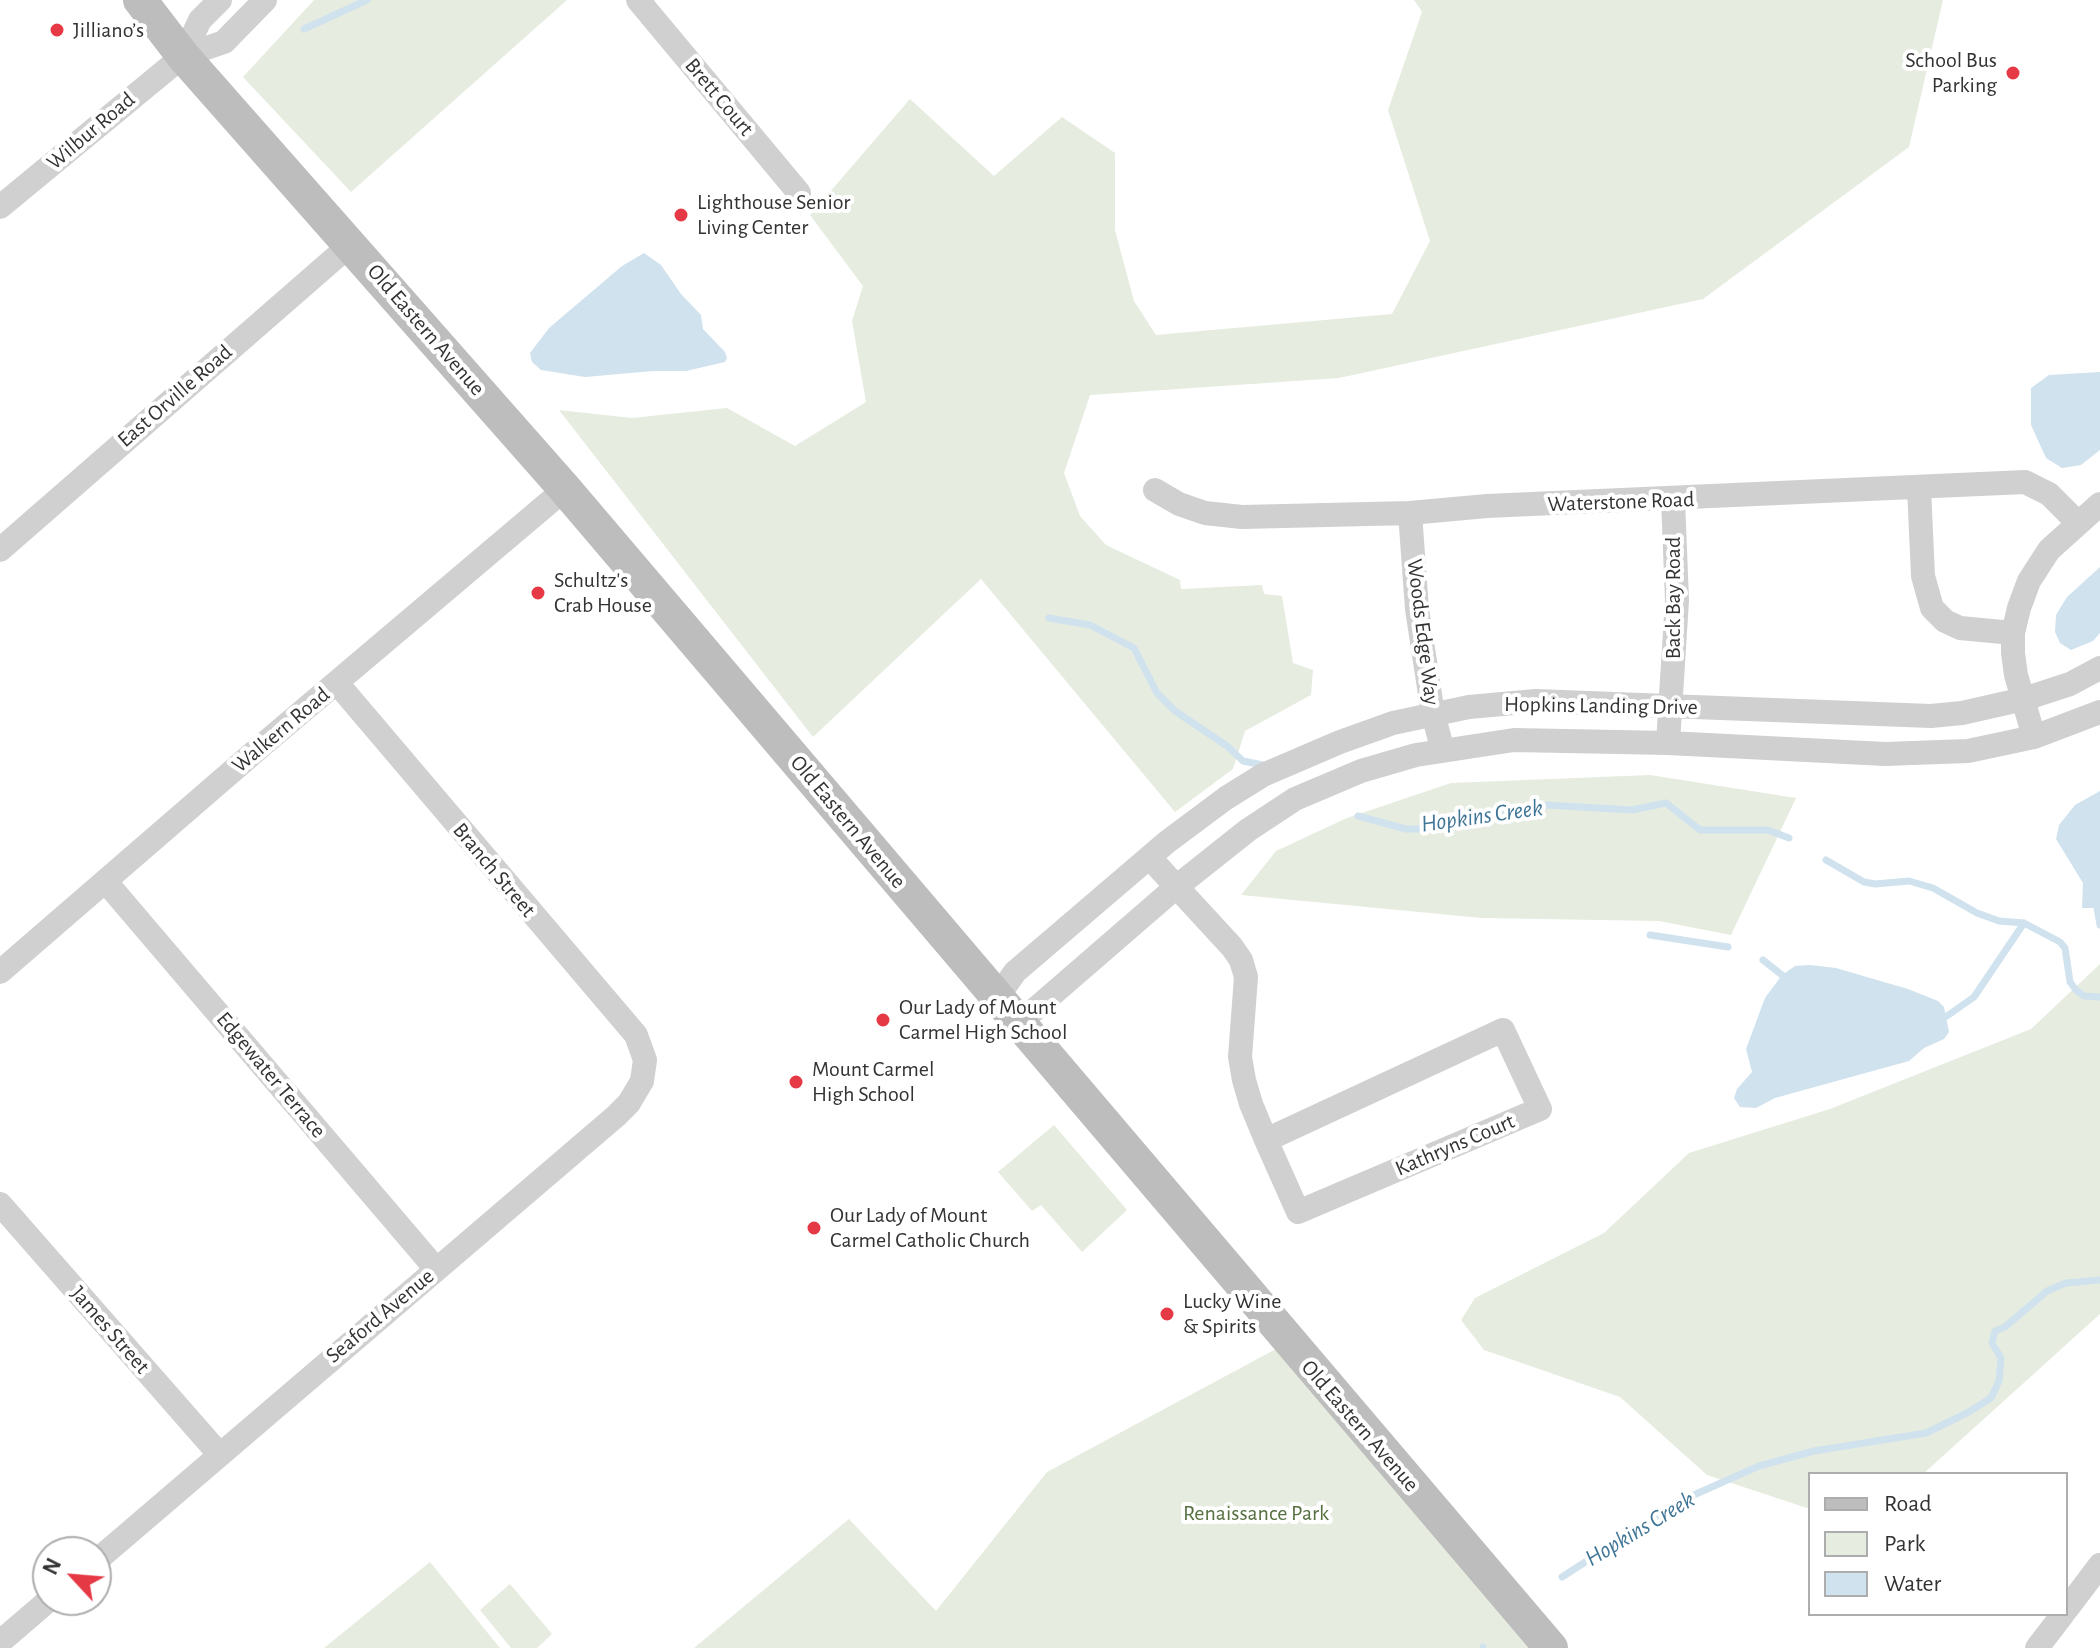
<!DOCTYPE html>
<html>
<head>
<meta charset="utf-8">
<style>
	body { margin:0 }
	#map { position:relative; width:2100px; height:1648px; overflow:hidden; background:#fff; font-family:"Alegreya Sans",sans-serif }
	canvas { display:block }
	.legend { position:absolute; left:1808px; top:1472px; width:260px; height:144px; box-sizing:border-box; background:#fff; border:2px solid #adadad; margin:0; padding:10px 14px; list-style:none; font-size:24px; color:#333 }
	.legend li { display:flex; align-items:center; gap:16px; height:40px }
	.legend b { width:40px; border:2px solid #adadad }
	.north { position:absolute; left:32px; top:1536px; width:80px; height:80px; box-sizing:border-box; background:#fff; border:2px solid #adadad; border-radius:50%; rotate:296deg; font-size:22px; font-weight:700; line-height:32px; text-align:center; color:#333 }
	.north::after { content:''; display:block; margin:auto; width:28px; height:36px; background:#e63946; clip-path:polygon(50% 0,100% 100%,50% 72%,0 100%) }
</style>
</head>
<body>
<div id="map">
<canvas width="2100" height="1648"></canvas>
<ul class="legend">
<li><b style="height:10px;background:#bdbdbd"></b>Road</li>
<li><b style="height:22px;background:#e6ecdf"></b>Park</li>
<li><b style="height:22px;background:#cfe2ee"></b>Water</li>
</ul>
<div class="north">N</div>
</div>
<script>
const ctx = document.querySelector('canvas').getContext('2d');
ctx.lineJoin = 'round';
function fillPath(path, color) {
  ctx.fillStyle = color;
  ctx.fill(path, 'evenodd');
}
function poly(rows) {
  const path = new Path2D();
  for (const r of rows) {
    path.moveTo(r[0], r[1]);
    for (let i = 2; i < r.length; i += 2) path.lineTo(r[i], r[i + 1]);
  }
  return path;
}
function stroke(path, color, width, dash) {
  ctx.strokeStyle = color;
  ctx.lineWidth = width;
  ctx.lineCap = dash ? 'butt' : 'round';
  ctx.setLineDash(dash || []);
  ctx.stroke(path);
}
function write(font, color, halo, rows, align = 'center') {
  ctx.font = font + ' "Alegreya Sans",sans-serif';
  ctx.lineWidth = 8;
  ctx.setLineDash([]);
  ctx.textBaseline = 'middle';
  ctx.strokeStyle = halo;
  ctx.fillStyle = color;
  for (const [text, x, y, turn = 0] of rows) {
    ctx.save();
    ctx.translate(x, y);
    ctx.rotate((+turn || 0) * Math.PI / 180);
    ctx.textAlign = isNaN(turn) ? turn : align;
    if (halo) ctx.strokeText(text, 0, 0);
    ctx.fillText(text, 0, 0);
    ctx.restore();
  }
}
const green = poly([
	[314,0,567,0,351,192,243,77],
	[1414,0,1943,0,1909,147,1703,299,1339,378,1090,395,1064,473,1080,516,1106,545,1180,580,1181,589,1262,585,1264,594,1282,596,1293,663,1313,670,1311,695,1245,731,1233,769,1175,812,981,579,813,737,559,410,632,418,727,408,795,446,866,402,852,321,863,286,810,215,910,99,994,176,1062,117,1115,153,1115,230,1134,301,1156,335,1392,314,1430,241,1388,110,1422,12],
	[1650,775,1796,798,1731,935,1659,921,1482,918,1241,895,1276,851,1347,818,1451,783],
	[2100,964,2100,1314,1923,1474,1810,1474,1810,1507,1807,1508,1707,1475,1620,1397,1484,1350,1461,1320,1475,1298,1604,1233,1689,1153,1830,1109,2031,1029],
	[1054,1125,1127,1210,1082,1252,1041,1205,1032,1211,998,1172],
	[1289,1342,1551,1648,694,1648,849,1519,936,1611,1047,1472],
	[430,1562,500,1648,324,1648],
	[510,1584,552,1634,537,1648,511,1648,480,1610]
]);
const water = poly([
	[644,253,661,265,681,294,701,315,703,329,725,352,727,358,725,362,686,371,653,371,585,377,541,370,532,362,530,353,549,328,622,266],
	[2100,372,2100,450,2081,465,2062,468,2046,458,2031,425,2031,388,2049,375],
	[2100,567,2100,633,2093,641,2071,650,2060,643,2055,632,2056,615,2067,597],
	[2100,791,2100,908,2082,908,2083,883,2056,839,2059,825,2075,805],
	[1810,965,1836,968,1908,989,1938,1001,1944,1007,1949,1032,1944,1039,1924,1048,1909,1061,1775,1098,1756,1108,1740,1107,1734,1098,1737,1089,1752,1072,1746,1049,1765,998,1782,975,1795,966]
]);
const stream = poly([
	[304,29,367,0],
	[1049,618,1090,625,1134,648,1157,693,1175,711,1227,746,1243,761,1263,765],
	[1358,816,1406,829,1423,829,1471,817,1525,814,1547,805,1632,810,1666,803,1700,830,1768,830,1789,838],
	[1826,860,1864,882,1875,884,1909,881,1933,888,1977,913,1999,921,2024,923,2060,942,2065,948,2070,982,2076,990,2084,996,2100,997],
	[2097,908,2100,925],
	[1650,935,1728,947],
	[1763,960,1782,975],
	[1947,1016,1974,997,2024,923],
	[1562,1577,1678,1502,1759,1466,1814,1451,1926,1433,1967,1413,1991,1398,1999,1381,2001,1358,1992,1343,1995,1331,2005,1327,2047,1291,2066,1283,2100,1280],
	[1483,1648,1483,1647]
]);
const street = poly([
	[638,0,799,193],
	[183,56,200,20,220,0],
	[0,207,183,56,224,42,265,0],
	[1919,488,1923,576,1932,608,1945,621,1960,628,2013,633],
	[1155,490,1179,504,1205,513,1242,517,1410,513,1487,506,2025,482,2049,494,2078,523],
	[1410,513,1417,609,1433,714,1443,751],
	[0,550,351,244],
	[2034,737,2016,675,2013,653,2013,633,2019,608,2029,581,2049,550,2100,504],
	[1668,743,1677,600,1673,500],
	[1150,858,1232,947,1241,960,1246,977,1240,1057,1244,1080,1251,1104,1266,1140,1298,1212,1540,1109,1503,1030,1266,1140],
	[106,882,436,1269],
	[0,972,259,748,565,489],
	[996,999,1015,972,1167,842,1226,798,1263,775,1340,742,1393,723,1469,707,1536,701,1931,716,1962,713,2024,699,2070,684,2100,668],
	[1018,1024,1175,888,1248,830,1295,799,1361,771,1416,755,1514,740,1668,743,1885,754,1968,751,2034,737,2100,712],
	[0,1204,220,1455],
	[96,1561,616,1116,629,1103,642,1081,645,1060,636,1035,337,683],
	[2066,1610,2100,1565],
	[0,1642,49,1600],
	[2037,1648,2063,1614]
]);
const secondary = poly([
	[140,0,183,56,565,489,1551,1648]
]);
const markers = [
	[57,30,8,"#e63946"],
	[2013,73,8,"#e63946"],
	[681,215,8,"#e63946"],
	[538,593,8,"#e63946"],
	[883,1020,8,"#e63946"],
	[796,1082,8,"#e63946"],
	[814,1228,8,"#e63946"],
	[1167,1314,8,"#e63946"]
];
const poiNames = [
	["Jilliano’s",73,30],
	["School Bus",1997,60,"right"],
	["Parking",1997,85,"right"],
	["Lighthouse Senior",697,202],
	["Living Center",697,227],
	["Schultz's",554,580],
	["Crab House",554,605],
	["Our Lady of Mount",899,1007],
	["Carmel High School",899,1032],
	["Mount Carmel",812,1069],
	["High School",812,1094],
	["Our Lady of Mount",830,1215],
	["Carmel Catholic Church",830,1240],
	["Lucky Wine",1183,1301],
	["& Spirits",1183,1326]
];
const streetNames = [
	["Brett Court",719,97,50],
	["Wilbur Road",91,131,-40],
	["Old Eastern Avenue",426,330,49],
	["East Orville Road",175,396,-41],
	["Waterstone Road",1621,502,-2],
	["Back Bay Road",1673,598,-90],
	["Woods Edge Way",1423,632,83],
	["Hopkins Landing Drive",1601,706,1],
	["Walkern Road",281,730,-40],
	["Old Eastern Avenue",848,822,50],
	["Branch Street",494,870,50],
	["Edgewater Terrace",271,1075,50],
	["Kathryns Court",1455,1145,-23],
	["Seaford Avenue",380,1316,-40],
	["James Street",110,1330,49],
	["Old Eastern Avenue",1360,1426,49]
];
const parkNames = [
	["Renaissance Park",1256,1513]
];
const waterNames = [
	["Hopkins Creek",1482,816,-8],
	["Hopkins Creek",1640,1529,-31]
];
fillPath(green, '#e6ecdf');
fillPath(water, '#cfe2ee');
stroke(stream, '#cfe2ee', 7);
stroke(street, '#d0d0d0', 24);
stroke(secondary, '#bdbdbd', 34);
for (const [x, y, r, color] of markers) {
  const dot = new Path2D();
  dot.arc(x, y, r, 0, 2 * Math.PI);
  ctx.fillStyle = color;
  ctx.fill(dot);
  stroke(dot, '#fff', 3);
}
write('22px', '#333', '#fff', poiNames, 'left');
write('22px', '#333', '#fff', streetNames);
write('22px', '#56703f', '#fff', parkNames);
write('italic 24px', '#3f7597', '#fff', waterNames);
</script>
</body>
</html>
